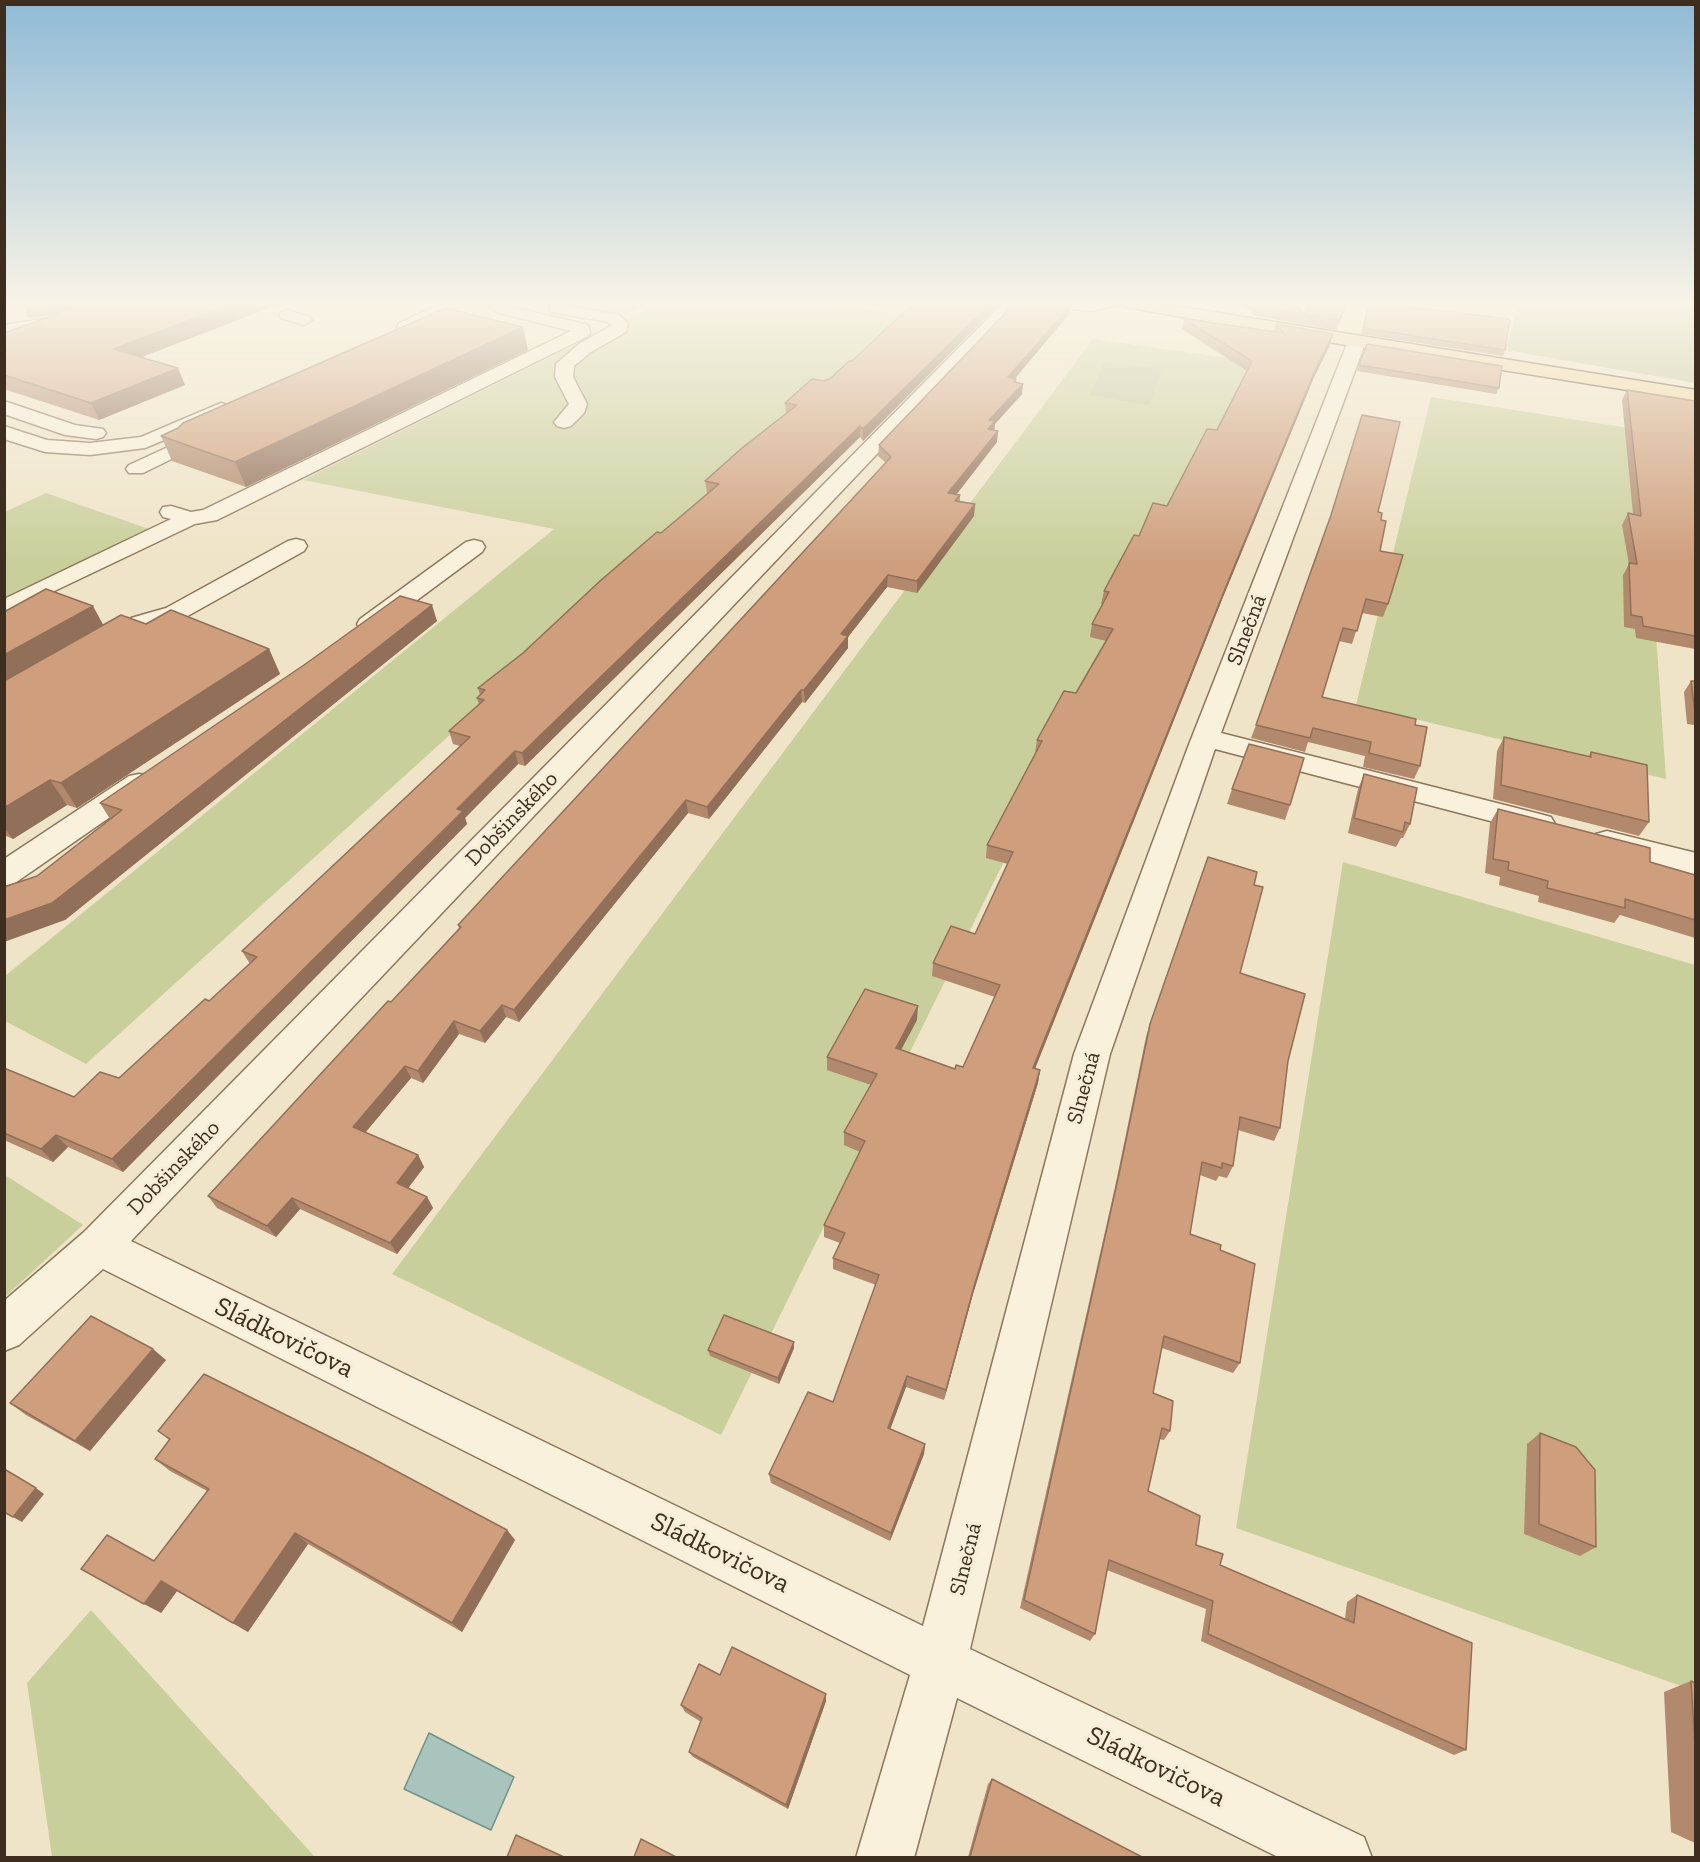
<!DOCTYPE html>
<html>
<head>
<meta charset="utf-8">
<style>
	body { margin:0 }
	#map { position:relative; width:1700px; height:1862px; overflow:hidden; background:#f0e4c8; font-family:"Zilla Slab",serif }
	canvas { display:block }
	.frame { position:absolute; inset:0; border:6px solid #3d2e20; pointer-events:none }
</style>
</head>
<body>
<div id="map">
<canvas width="1700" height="1862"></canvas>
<div class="frame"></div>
</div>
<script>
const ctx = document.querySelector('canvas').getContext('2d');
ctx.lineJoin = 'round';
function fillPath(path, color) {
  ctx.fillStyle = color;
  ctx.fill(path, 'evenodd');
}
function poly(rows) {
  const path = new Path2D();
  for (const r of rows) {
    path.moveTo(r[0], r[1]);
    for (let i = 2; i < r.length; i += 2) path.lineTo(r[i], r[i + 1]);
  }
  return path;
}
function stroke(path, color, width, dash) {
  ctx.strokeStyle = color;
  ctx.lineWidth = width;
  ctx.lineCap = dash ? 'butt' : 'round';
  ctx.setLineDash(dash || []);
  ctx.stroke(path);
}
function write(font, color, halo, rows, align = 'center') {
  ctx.font = font + ' "Zilla Slab",serif';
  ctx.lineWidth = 6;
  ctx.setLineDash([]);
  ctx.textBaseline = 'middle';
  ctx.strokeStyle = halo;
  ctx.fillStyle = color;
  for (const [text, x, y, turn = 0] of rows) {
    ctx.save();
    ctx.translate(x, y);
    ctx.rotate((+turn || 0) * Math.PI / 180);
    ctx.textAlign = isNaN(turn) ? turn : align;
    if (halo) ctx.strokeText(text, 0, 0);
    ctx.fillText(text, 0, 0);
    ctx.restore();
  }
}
const green = poly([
	[547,302,655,302,622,316],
	[661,302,839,302,837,304,912,317,86,1064,5,1021,5,976,554,529,303,480],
	[1093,339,1251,361,721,1435,392,1274],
	[1431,397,1642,430,1666,779,1356,705],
	[46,493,149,529,5,597,5,512],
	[1343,862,1695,965,1695,1691,1236,1528],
	[5,1175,83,1225,5,1297],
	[91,1610,315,1857,52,1857,27,1683]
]);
const cemetery = poly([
	[1520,302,1695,302,1695,383,1505,350],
	[1104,362,1162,369,1149,405,1090,395]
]);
const water = poly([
	[429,1733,514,1777,491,1830,404,1789,429,1733]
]);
const minor = poly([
	[108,302,130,302,128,305,77,323,4,335,4,325,68,315,108,302],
	[444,302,464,302,462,305,411,331,405,332,397,327,399,323,444,302],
	[485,302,503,302,508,306,588,325,590,332,588,336,217,520,195,524,4,615,4,599,171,519,163,517,160,512,163,507,171,506,191,512,203,510,571,331,496,312,485,302],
	[1004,302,1021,302,131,1241,923,1626,1074,1054,1188,747,1348,341,1351,337,1357,336,1363,337,1366,341,1221,733,1540,814,1551,817,1555,824,1551,831,1540,834,1215,749,1110,1054,970,1649,1364,1837,1372,1858,1280,1858,957,1698,914,1858,856,1858,910,1675,103,1269,19,1345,4,1351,4,1301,84,1232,1004,302],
	[1044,302,1121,302,1119,305,1092,311,1052,307,1044,302],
	[557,304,619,315,628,323,626,332,591,352,574,366,573,377,587,404,584,413,571,426,564,428,557,426,554,422,569,404,555,377,556,364,579,344,612,325,608,322,551,312,549,309,551,306,557,304],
	[287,310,310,317,312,320,304,325,281,318,279,315,281,312,287,310],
	[4,401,75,425,103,429,106,433,103,437,96,439,65,435,4,414,4,401],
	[221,403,228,405,230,409,228,413,145,448,90,455,45,452,4,439,4,426,47,440,90,443,141,437,221,403],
	[181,441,188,443,191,447,188,451,143,473,129,473,126,469,129,465,181,441],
	[296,539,304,541,307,546,304,551,184,618,149,628,111,650,102,653,93,650,89,645,93,640,131,618,166,608,288,541,296,539],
	[474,540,482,542,485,547,482,552,378,629,369,631,360,629,357,624,360,619,466,542,474,540],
	[139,774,149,776,153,783,149,790,15,883,4,886,4,859,129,776,139,774],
	[1607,831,1696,853,1696,875,1596,848,1592,841,1596,834,1607,831]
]);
const major = poly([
	[1117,302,1151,302,1696,390,1696,401,1309,339,1125,307,1117,302]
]);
const wall = poly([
	[44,302,284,302,142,357,185,385,99,420,4,389,4,333,56,315,29,318],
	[915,302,999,302,999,304,863,441,860,437,525,766,518,764,465,818,467,824,123,1172,68,1147,53,1162,4,1140,4,1068,74,1097,119,1078,209,1001,250,964,242,951,460,746,453,744,449,731,479,705,477,698,480,695,478,688,523,653,708,493,707,493,705,481,786,414,785,403,831,378,852,361],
	[1240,302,1291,302,1305,314,1310,302,1348,302,1336,330,1255,316],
	[1370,302,1505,350,1503,356,1361,334],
	[1071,305,1069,314,1015,378,1022,394,995,424,994,430,997,442,956,495,960,495,960,501,975,504,974,516,917,593,887,587,848,637,848,648,805,703,802,702,709,819,688,813,519,1022,506,1017,485,1043,459,1034,423,1083,411,1078,365,1132,418,1155,424,1167,408,1188,427,1197,433,1208,397,1254,300,1209,276,1237,217,1208,208,1196,391,1002,459,928,458,925,886,463,878,456,879,445],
	[1184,319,1274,331,1276,324,1330,345,1314,377,1223,597,1035,1069,1040,1070,1038,1083,973,1294,944,1400,906,1387,890,1429,925,1444,924,1454,890,1541,771,1483,769,1474,833,1402,876,1285,833,1269,833,1258,840,1243,824,1237,824,1225,860,1152,844,1145,844,1132,871,1085,827,1070,827,1057,917,1020,901,1050,955,1069,963,1067,995,997,932,976,933,963,975,934,1008,864,986,858,987,845,1036,753,1035,753,1037,740,1076,693,1106,641,1090,637,1092,624,1103,604,1101,604,1104,591,1139,536,1167,506,1217,430,1247,371,1182,329],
	[1367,344,1499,388,1496,394,1357,371],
	[528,350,246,487,172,461,161,436],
	[1627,390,1695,401,1695,649,1636,638,1635,629,1624,627,1623,575,1629,564,1622,525,1628,513,1633,514,1622,400],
	[1378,512,1381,520,1380,551,1388,604,1383,617,1362,613,1352,644,1339,641,1322,697,1415,725,1420,766,1414,779,1363,767,1365,756,1308,742,1305,752,1251,738,1256,725],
	[4,612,104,625,146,624,269,649,280,674,77,808,67,805,13,839,4,835],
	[437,621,65,920,37,876,110,819,100,803],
	[1691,681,1695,681,1695,734,1694,725,1687,724,1684,692],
	[1504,737,1588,757,1591,752,1649,822,1639,836,1493,799,1497,751],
	[1364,774,1410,824,1403,838,1401,838,1396,847,1348,833,1358,789],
	[1232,789,1290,805,1285,820,1227,804],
	[1498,809,1650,862,1695,875,1695,938,1620,915,1614,923,1538,902,1539,896,1499,885,1500,877,1485,873,1490,823],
	[1254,885,1240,973,1288,1061,1280,1128,1274,1141,1238,1130,1233,1166,1227,1178,1219,1176,1216,1181,1200,1175,1190,1234,1220,1250,1240,1363,1233,1373,1162,1348,1153,1393,1170,1431,1164,1440,1159,1439,1148,1491,1196,1545,1220,1565,1345,1619,1347,1602,1357,1595,1466,1750,1454,1755,1201,1641,1206,1609,1107,1570,1095,1634,1090,1641,1020,1608,1115,1187,1146,1037,1150,1024],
	[794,1342,794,1348,779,1384,710,1356,708,1350],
	[166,1360,90,1451,26,1415,10,1403],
	[158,1431,507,1530,515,1540,462,1632,308,1544,248,1632,177,1591,161,1613,154,1561,207,1491,170,1471,155,1459,169,1440],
	[1540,1433,1596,1547,1580,1556,1524,1534,1527,1444],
	[720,1675,826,1701,788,1809,693,1757,689,1752,701,1722,685,1712,681,1705],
	[1691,1681,1695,1683,1695,1843,1671,1832,1664,1692],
	[992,1779,1142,1857,968,1857,988,1784]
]);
const shadedWall = poly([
	[74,302,102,302,67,313,55,312,56,314,29,318,25,310],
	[238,302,284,302,121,365,113,349],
	[992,302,999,302,999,304,863,441,863,429],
	[1347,302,1348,302,1347,305,1336,330,1339,320],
	[1071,305,1069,314,1007,388,1008,377],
	[523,327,528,350,246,487,235,462],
	[1333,334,1330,345,1314,377,1223,597,1030,1081,1033,1068,1227,584,1317,366],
	[178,368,185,385,99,420,91,403],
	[1023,384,1022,394,995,424,994,432,987,440,989,420],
	[860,426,860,437,525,766,522,753],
	[998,431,997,442,948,505,948,493],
	[975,504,974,516,917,593,917,581],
	[888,575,887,587,848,637,848,648,805,703,804,690,841,634],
	[432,605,437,621,65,920,4,942,4,920],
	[93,606,106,630,4,688,4,655],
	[269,649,280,674,77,808,61,783],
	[801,690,802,702,709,819,707,807],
	[515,751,518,764,465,818,467,824,123,1172,112,1159],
	[50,780,67,805,13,839,4,828,4,808],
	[686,800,688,813,519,1022,514,1010],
	[502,1005,506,1017,485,1043,480,1031],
	[918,1006,917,1020,895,1061,896,1048],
	[454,1021,459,1034,423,1083,418,1071],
	[405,1066,411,1078,360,1139,353,1127],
	[1040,1070,1038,1083,973,1294,944,1400,946,1390,975,1283],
	[56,1135,68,1147,53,1162,41,1149],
	[418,1155,424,1167,403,1195,397,1183],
	[427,1197,433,1208,397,1254,390,1243],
	[292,1198,300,1209,276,1237,267,1226],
	[794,1342,794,1348,779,1384,778,1378],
	[153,1349,166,1360,90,1451,75,1441],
	[907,1376,906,1387,887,1438,888,1428],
	[925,1444,924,1454,890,1541,891,1533],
	[36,1488,44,1494,22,1522,13,1517],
	[507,1530,515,1540,462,1632,452,1623],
	[295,1533,308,1544,248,1632,233,1623],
	[161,1581,177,1591,161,1613,144,1604],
	[826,1694,826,1701,788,1809,786,1805]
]);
const building = poly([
	[44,302,74,302,64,305,25,310,44,302],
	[92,302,238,302,113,349,178,368,91,403,4,375,4,333,61,313,55,312,70,309,92,302],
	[915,302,992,302,863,429,860,426,522,753,515,751,457,809,463,811,112,1159,56,1135,41,1149,4,1133,4,1068,74,1097,100,1072,119,1078,205,999,209,1001,257,957,242,951,470,737,449,731,484,700,477,698,485,690,478,688,523,653,600,581,657,532,661,533,719,484,705,481,742,448,797,405,785,403,812,379,824,381,831,378,849,361,852,361,915,302],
	[1016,302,1049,302,1071,305,1008,377,1016,379,1014,382,1023,384,989,420,995,421,988,429,998,431,948,493,960,495,955,501,975,504,917,581,888,575,841,634,848,636,804,690,801,690,707,807,686,800,514,1010,502,1005,480,1031,454,1021,418,1071,405,1066,353,1127,418,1155,397,1183,427,1197,390,1243,292,1198,267,1226,208,1196,388,1001,391,1002,461,927,458,925,891,457,879,445,1016,302],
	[1252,302,1291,302,1305,314,1310,302,1347,302,1339,320,1257,307,1252,302],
	[1370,302,1510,319,1505,350,1363,328,1370,302],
	[446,308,523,327,235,462,161,436,178,428,183,423,446,308],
	[1184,319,1284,333,1276,324,1333,334,1317,366,1227,584,1033,1068,1040,1070,975,1283,946,1390,907,1376,888,1428,925,1444,891,1533,769,1474,808,1392,833,1402,879,1275,833,1258,845,1233,824,1225,865,1141,844,1132,877,1074,827,1057,865,989,918,1006,896,1048,955,1069,956,1065,963,1067,1000,985,933,963,951,926,975,934,1013,852,987,845,1042,741,1037,740,1064,691,1076,693,1113,629,1092,624,1109,592,1104,591,1134,535,1139,536,1153,503,1167,506,1207,429,1217,430,1252,361,1184,319],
	[1367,344,1502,366,1499,388,1359,365,1367,344],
	[1627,390,1695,401,1695,636,1643,626,1642,617,1631,615,1629,563,1637,564,1628,513,1641,516,1627,390],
	[1362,415,1400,422,1378,512,1382,513,1381,520,1386,521,1380,551,1403,555,1388,604,1366,599,1357,631,1343,628,1322,697,1416,719,1415,725,1427,727,1420,766,1369,753,1371,742,1313,728,1310,738,1256,725,1331,515,1362,415],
	[46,589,93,606,4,655,4,612,46,589],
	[400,596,432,605,52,903,4,920,4,887,37,876,122,810,100,803,304,665,400,596],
	[171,610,269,649,61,783,50,780,4,808,4,681,121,615,146,624,171,610],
	[1691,681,1695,681,1695,712,1691,681],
	[1504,737,1591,757,1591,752,1647,765,1649,822,1501,785,1504,737],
	[1249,744,1304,758,1290,805,1232,789,1249,744],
	[1364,774,1417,788,1410,824,1405,822,1403,832,1354,818,1364,774],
	[1498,809,1650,848,1650,862,1695,875,1695,920,1625,899,1625,908,1547,888,1548,881,1508,870,1509,862,1493,859,1498,809],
	[1208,857,1257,872,1254,885,1263,887,1240,973,1305,994,1288,1061,1280,1128,1240,1117,1233,1166,1222,1163,1222,1168,1202,1162,1190,1234,1221,1245,1220,1250,1255,1264,1240,1363,1164,1336,1153,1393,1173,1401,1170,1431,1162,1428,1148,1491,1200,1516,1196,1545,1223,1554,1220,1565,1354,1623,1357,1595,1472,1643,1466,1750,1208,1634,1213,1601,1109,1560,1095,1634,1024,1600,1119,1174,1150,1024,1208,857],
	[724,1315,794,1342,778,1378,708,1350,724,1315],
	[91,1316,153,1349,75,1441,10,1403,91,1316],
	[204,1374,368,1456,507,1530,452,1623,295,1533,233,1623,161,1581,144,1604,81,1569,107,1535,154,1561,209,1489,155,1459,170,1439,158,1431,204,1374],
	[1540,1433,1576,1447,1595,1470,1596,1547,1539,1524,1540,1433],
	[6,1470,36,1488,13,1517,4,1512,4,1472,6,1470],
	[732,1647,826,1694,786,1805,689,1752,702,1718,681,1705,699,1664,720,1675,732,1647],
	[1691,1681,1695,1683,1695,1745,1691,1681],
	[992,1779,1142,1857,970,1857,992,1779],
	[516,1835,564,1857,507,1857,516,1835],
	[641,1839,676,1857,634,1857,641,1839]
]);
const streetNames = [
	["Slnečná",1247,630,-69],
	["Dobšinského",512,819,-46],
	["Slnečná",1084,1088,-75],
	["Dobšinského",174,1168,-46],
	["Slnečná",966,1559,-76]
];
const nearStreetnames = [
	["Sládkovičova",284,1338,26],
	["Sládkovičova",720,1553,26],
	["Sládkovičova",1156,1767,26]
];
fillPath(green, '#c9cf9b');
fillPath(cemetery, '#bfc49a');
fillPath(water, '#a9c4bc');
stroke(water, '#6f938a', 1.5);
stroke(minor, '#8d765c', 3);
stroke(major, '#5b4430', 3);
fillPath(minor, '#faf1dc');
fillPath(major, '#f3d9a0');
fillPath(wall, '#b2896c');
fillPath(shadedWall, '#916f58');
fillPath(building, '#cf9f7d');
stroke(building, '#916f58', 1.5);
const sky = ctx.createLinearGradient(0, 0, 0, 562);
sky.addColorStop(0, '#8fbad6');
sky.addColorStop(0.54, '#f8f3e6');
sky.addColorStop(1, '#f8f3e600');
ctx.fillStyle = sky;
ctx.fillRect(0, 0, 1700, 562);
write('22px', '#3d2e20', '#f7eed8', streetNames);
write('27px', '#3d2e20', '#f7eed8', nearStreetnames);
</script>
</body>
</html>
